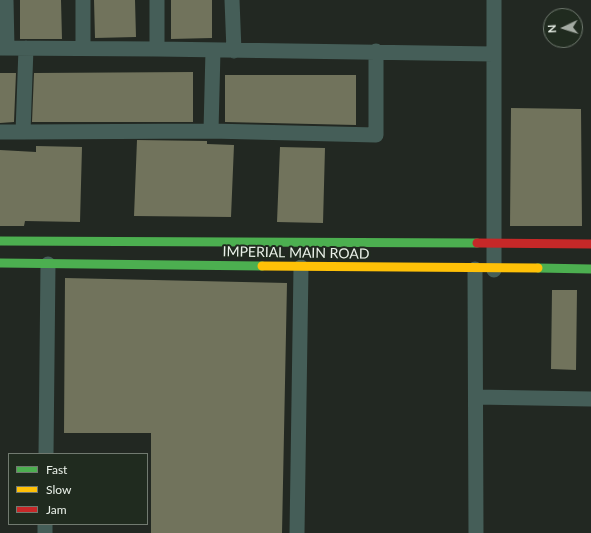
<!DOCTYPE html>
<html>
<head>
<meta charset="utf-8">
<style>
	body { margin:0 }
	#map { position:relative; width:591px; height:533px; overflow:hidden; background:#222822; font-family:Lato,sans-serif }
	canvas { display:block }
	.legend { position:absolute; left:8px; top:453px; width:140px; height:72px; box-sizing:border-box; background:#202b1f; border:1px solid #717a70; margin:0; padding:5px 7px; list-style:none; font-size:12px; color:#eaf1e9 }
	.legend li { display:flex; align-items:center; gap:8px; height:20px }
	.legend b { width:20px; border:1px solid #717a70 }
	.north { position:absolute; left:543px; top:8px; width:40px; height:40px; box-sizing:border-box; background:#202b1f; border:1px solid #717a70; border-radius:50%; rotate:266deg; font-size:11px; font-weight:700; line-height:16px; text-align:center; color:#eaf1e9 }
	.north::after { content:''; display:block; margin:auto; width:14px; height:18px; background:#a4aba3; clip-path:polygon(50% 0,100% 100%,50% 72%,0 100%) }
</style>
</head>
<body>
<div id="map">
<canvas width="591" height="533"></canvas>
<ul class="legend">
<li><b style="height:5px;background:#4caf50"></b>Fast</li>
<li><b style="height:5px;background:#ffc107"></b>Slow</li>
<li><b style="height:5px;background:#c62828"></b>Jam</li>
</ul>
<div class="north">N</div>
</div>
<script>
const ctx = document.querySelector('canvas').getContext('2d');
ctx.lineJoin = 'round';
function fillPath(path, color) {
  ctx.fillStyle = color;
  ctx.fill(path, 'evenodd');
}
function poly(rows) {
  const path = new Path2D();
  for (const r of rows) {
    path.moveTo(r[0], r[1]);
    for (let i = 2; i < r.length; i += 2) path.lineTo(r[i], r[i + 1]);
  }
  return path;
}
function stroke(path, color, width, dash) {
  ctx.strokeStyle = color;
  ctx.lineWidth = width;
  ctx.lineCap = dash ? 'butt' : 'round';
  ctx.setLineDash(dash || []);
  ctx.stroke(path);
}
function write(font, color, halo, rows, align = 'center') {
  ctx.font = font + ' Lato,sans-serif';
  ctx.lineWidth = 4;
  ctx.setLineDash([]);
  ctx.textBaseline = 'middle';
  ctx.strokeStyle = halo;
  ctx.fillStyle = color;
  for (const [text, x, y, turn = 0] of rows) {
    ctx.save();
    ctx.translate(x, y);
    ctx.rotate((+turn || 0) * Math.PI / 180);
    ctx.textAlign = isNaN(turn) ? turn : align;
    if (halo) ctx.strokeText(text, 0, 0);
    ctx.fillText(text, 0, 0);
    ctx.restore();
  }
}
const building = poly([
	[20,0,61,0,62,39,20,39],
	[94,0,135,0,136,37,95,38],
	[171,0,212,0,212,38,171,39],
	[193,72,193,122,32,122,34,73],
	[0,73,16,73,14,122,0,123],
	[225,75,356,75,356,125,225,122],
	[511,108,581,109,582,226,510,226],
	[137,140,207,141,207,144,234,145,231,217,134,216],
	[36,146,82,147,80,222,25,221,24,226,0,226,0,150,36,152],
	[280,147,325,148,323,223,277,222],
	[65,278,287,283,282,533,151,533,151,433,64,433],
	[552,290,577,290,576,370,551,369]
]);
const street = poly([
	[6,0,7,48],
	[83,0,83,48],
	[157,0,157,49],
	[232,0,234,51],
	[494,0,494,270],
	[0,48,157,49,493,54],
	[211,131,376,135,376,51],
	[0,132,23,132,26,48],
	[23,132,211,131,213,50],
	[475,269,476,533],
	[476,397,591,399],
	[46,454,48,264],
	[45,533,45,524],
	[297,533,301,267]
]);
const fast = poly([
	[0,241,477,243],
	[0,263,262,266],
	[538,268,591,269]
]);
const slow = poly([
	[262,266,538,268]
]);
const jam = poly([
	[477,243,591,244]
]);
const streetNames = [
	["IMPERIAL MAIN ROAD",296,253,1]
];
fillPath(building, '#71735c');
stroke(street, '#455e58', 15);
stroke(fast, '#4caf50', 9);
stroke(slow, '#ffc107', 9);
stroke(jam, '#c62828', 9);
write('14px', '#eaf1e9', '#202b1f', streetNames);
</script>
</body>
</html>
